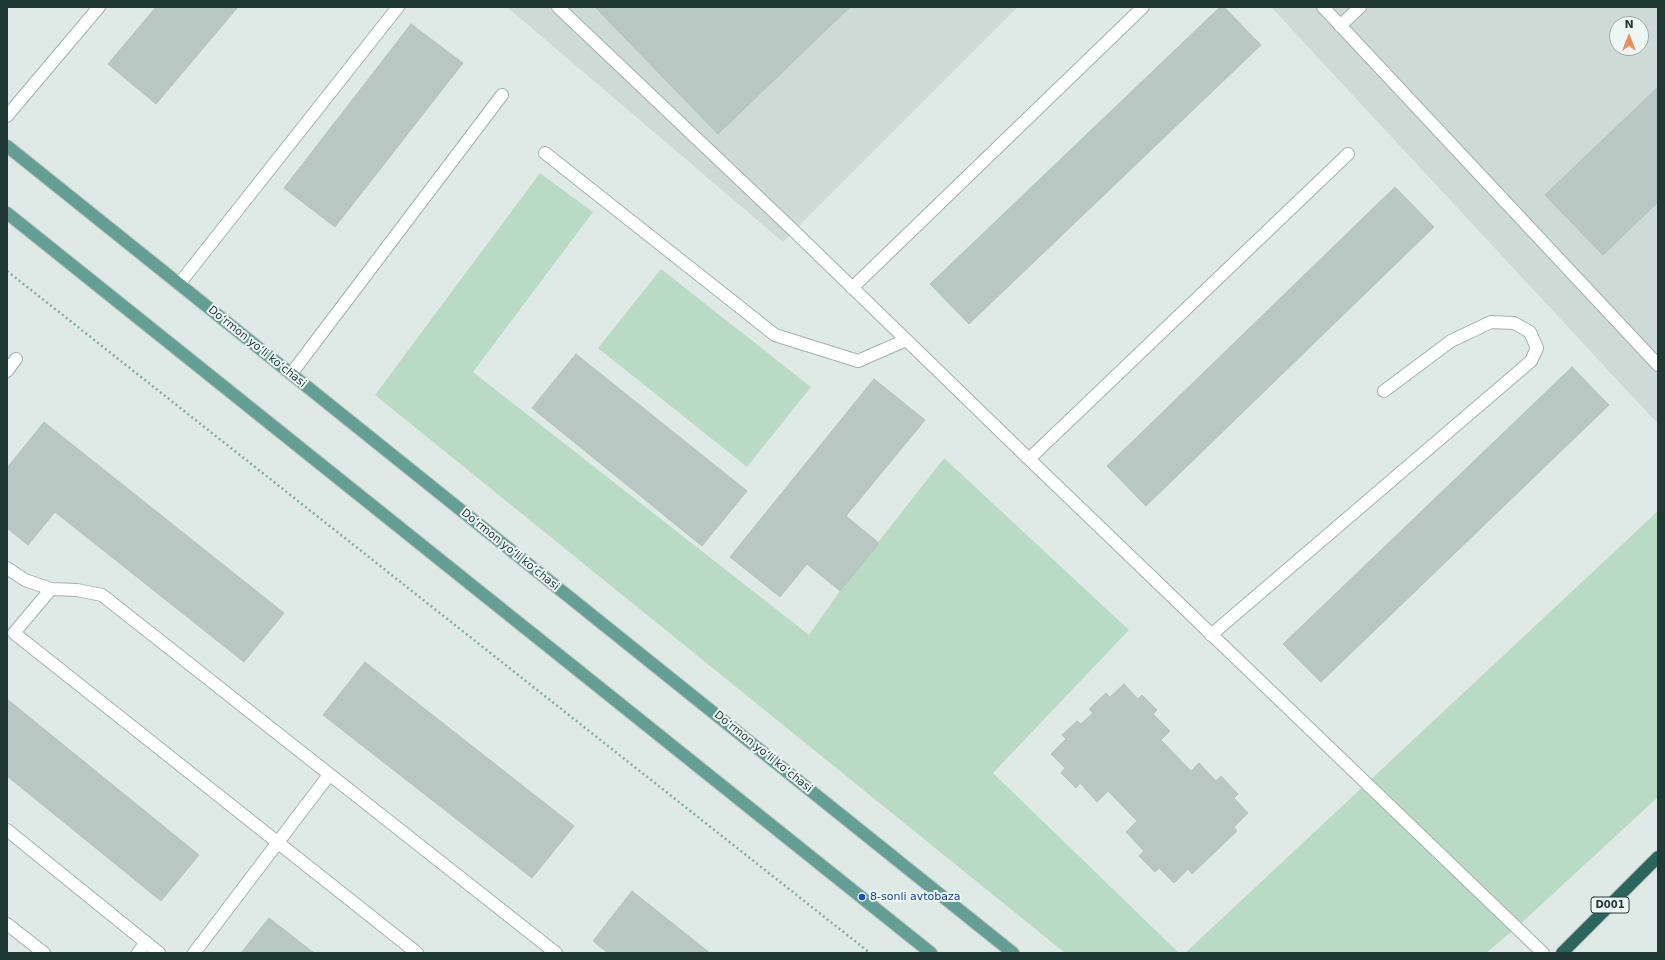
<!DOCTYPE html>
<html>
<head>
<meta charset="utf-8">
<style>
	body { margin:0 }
	#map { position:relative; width:1665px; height:960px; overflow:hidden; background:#dfeae6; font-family:"DejaVu Sans",sans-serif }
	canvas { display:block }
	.frame { position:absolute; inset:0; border:8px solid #213935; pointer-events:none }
	.north { position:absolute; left:1609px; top:16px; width:40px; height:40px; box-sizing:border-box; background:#eff7f4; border:1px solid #9daba8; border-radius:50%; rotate:0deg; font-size:11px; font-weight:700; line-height:16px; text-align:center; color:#213935 }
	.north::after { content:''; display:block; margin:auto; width:14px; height:18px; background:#ed8d5b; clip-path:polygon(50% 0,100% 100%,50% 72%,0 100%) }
</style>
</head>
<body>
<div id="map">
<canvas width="1665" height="960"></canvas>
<div class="frame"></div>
<div class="north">N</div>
</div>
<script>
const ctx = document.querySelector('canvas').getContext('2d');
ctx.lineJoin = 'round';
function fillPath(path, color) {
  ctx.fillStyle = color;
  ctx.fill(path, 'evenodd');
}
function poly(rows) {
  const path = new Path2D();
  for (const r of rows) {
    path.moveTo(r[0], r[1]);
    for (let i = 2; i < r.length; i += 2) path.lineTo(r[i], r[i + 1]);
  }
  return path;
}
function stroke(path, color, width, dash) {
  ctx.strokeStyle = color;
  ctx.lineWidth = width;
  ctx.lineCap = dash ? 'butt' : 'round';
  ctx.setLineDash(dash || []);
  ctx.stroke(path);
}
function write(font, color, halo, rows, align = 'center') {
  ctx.font = font + ' "DejaVu Sans",sans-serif';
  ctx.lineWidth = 4;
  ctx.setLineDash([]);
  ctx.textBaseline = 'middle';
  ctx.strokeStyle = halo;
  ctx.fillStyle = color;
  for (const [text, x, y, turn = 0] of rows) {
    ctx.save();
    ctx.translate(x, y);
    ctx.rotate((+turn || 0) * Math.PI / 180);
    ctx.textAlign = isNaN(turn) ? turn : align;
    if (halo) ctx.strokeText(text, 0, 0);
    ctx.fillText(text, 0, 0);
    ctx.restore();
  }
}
const built = poly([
	[507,7,1018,7,783,242],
	[1271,7,1658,7,1658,424],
	[1617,24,1641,24,1641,48,1617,48]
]);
const green = poly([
	[540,173,593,212,473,372,809,635,840,591,944,458,1129,630,993,773,1179,953,1065,953,375,395],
	[661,269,811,387,747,467,598,348],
	[1658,511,1658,797,1516,928,1486,953,1185,953]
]);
const building = poly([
	[156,7,238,7,156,104,108,64,156,7],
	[595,7,850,7,718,134,595,7],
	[1220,7,1224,7,1261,45,969,324,930,284,1220,7],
	[411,24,463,63,335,227,284,188,411,24],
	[1658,87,1658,202,1603,255,1545,195,1658,87],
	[1395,187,1434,227,1146,506,1107,466,1395,187],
	[576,354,747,491,702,546,532,408,576,354],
	[1572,367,1609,405,1321,682,1283,644,1572,367],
	[874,379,925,420,846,516,879,543,840,591,807,564,780,597,730,557,874,379],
	[44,422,284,613,244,662,55,512,28,545,7,528,7,468,44,422],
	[365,662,574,826,532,878,323,715,365,662],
	[1124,684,1138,699,1142,695,1157,710,1153,714,1170,731,1161,740,1191,771,1199,763,1216,781,1221,776,1238,794,1234,798,1248,813,1234,827,1237,831,1192,874,1188,869,1174,883,1159,868,1155,872,1139,856,1144,851,1126,832,1137,821,1108,791,1097,802,1080,783,1076,788,1061,773,1065,768,1051,754,1066,739,1062,735,1077,721,1081,724,1093,713,1089,709,1106,693,1110,697,1124,684],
	[7,699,199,855,161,901,7,776,7,699],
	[632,891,710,953,608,953,593,941,632,891],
	[269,918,314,953,241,953,269,918]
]);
const path = poly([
	[7,271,870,953]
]);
const lane = poly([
	[558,7,793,230,1029,459,1543,953],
	[1323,7,1658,365],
	[1340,26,1360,7],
	[7,116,99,7],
	[545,153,775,335,858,361,906,340],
	[179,284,398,7],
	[852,288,1143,7],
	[7,371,16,359],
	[291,374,502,95],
	[1029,459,1348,154],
	[7,568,25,580,51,589,77,590,102,595,556,953],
	[51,589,14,633,417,953],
	[1211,635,1531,361,1537,348,1530,332,1514,323,1491,322,1451,341,1384,391],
	[7,830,159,953],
	[7,924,44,953],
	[138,953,146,942],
	[194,953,329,775]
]);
const primary = poly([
	[7,146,1013,953],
	[7,213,931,953]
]);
const highway = poly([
	[1562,953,1658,857]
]);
const markers = [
	[862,897,4,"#1a4fb4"]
];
const shields = [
	[1610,905,38]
];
const shieldNames = [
	["D001",1610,905]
];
const streetNames = [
	["Do‘rmon yo‘li ko‘chasi",257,347,39],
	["Do‘rmon yo‘li ko‘chasi",510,550,39],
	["Do‘rmon yo‘li ko‘chasi",763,752,39]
];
const transitNames = [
	["8-sonli avtobaza",870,897]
];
fillPath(built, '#cedad5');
fillPath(green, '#b9dbc5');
fillPath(building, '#b8c7c2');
stroke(building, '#b2c3be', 1);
stroke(lane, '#a2b1ad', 14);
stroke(primary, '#bcc4c2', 14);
stroke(highway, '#bcc4c2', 14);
stroke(path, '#81aca3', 2.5, [2, 3]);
stroke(lane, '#fff', 12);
stroke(primary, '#659e95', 12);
stroke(highway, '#2e645e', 12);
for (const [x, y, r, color] of markers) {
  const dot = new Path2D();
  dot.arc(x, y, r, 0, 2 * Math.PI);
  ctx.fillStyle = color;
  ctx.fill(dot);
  stroke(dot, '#eff7f4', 1.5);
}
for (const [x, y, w] of shields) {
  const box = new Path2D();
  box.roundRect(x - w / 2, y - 8, w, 16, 3);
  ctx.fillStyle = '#eff7f4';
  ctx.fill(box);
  stroke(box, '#213935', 1);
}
write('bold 10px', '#213935', null, shieldNames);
write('11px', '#213935', '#eff7f4', streetNames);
write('11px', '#164399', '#eff7f4', transitNames, 'left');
</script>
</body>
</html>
